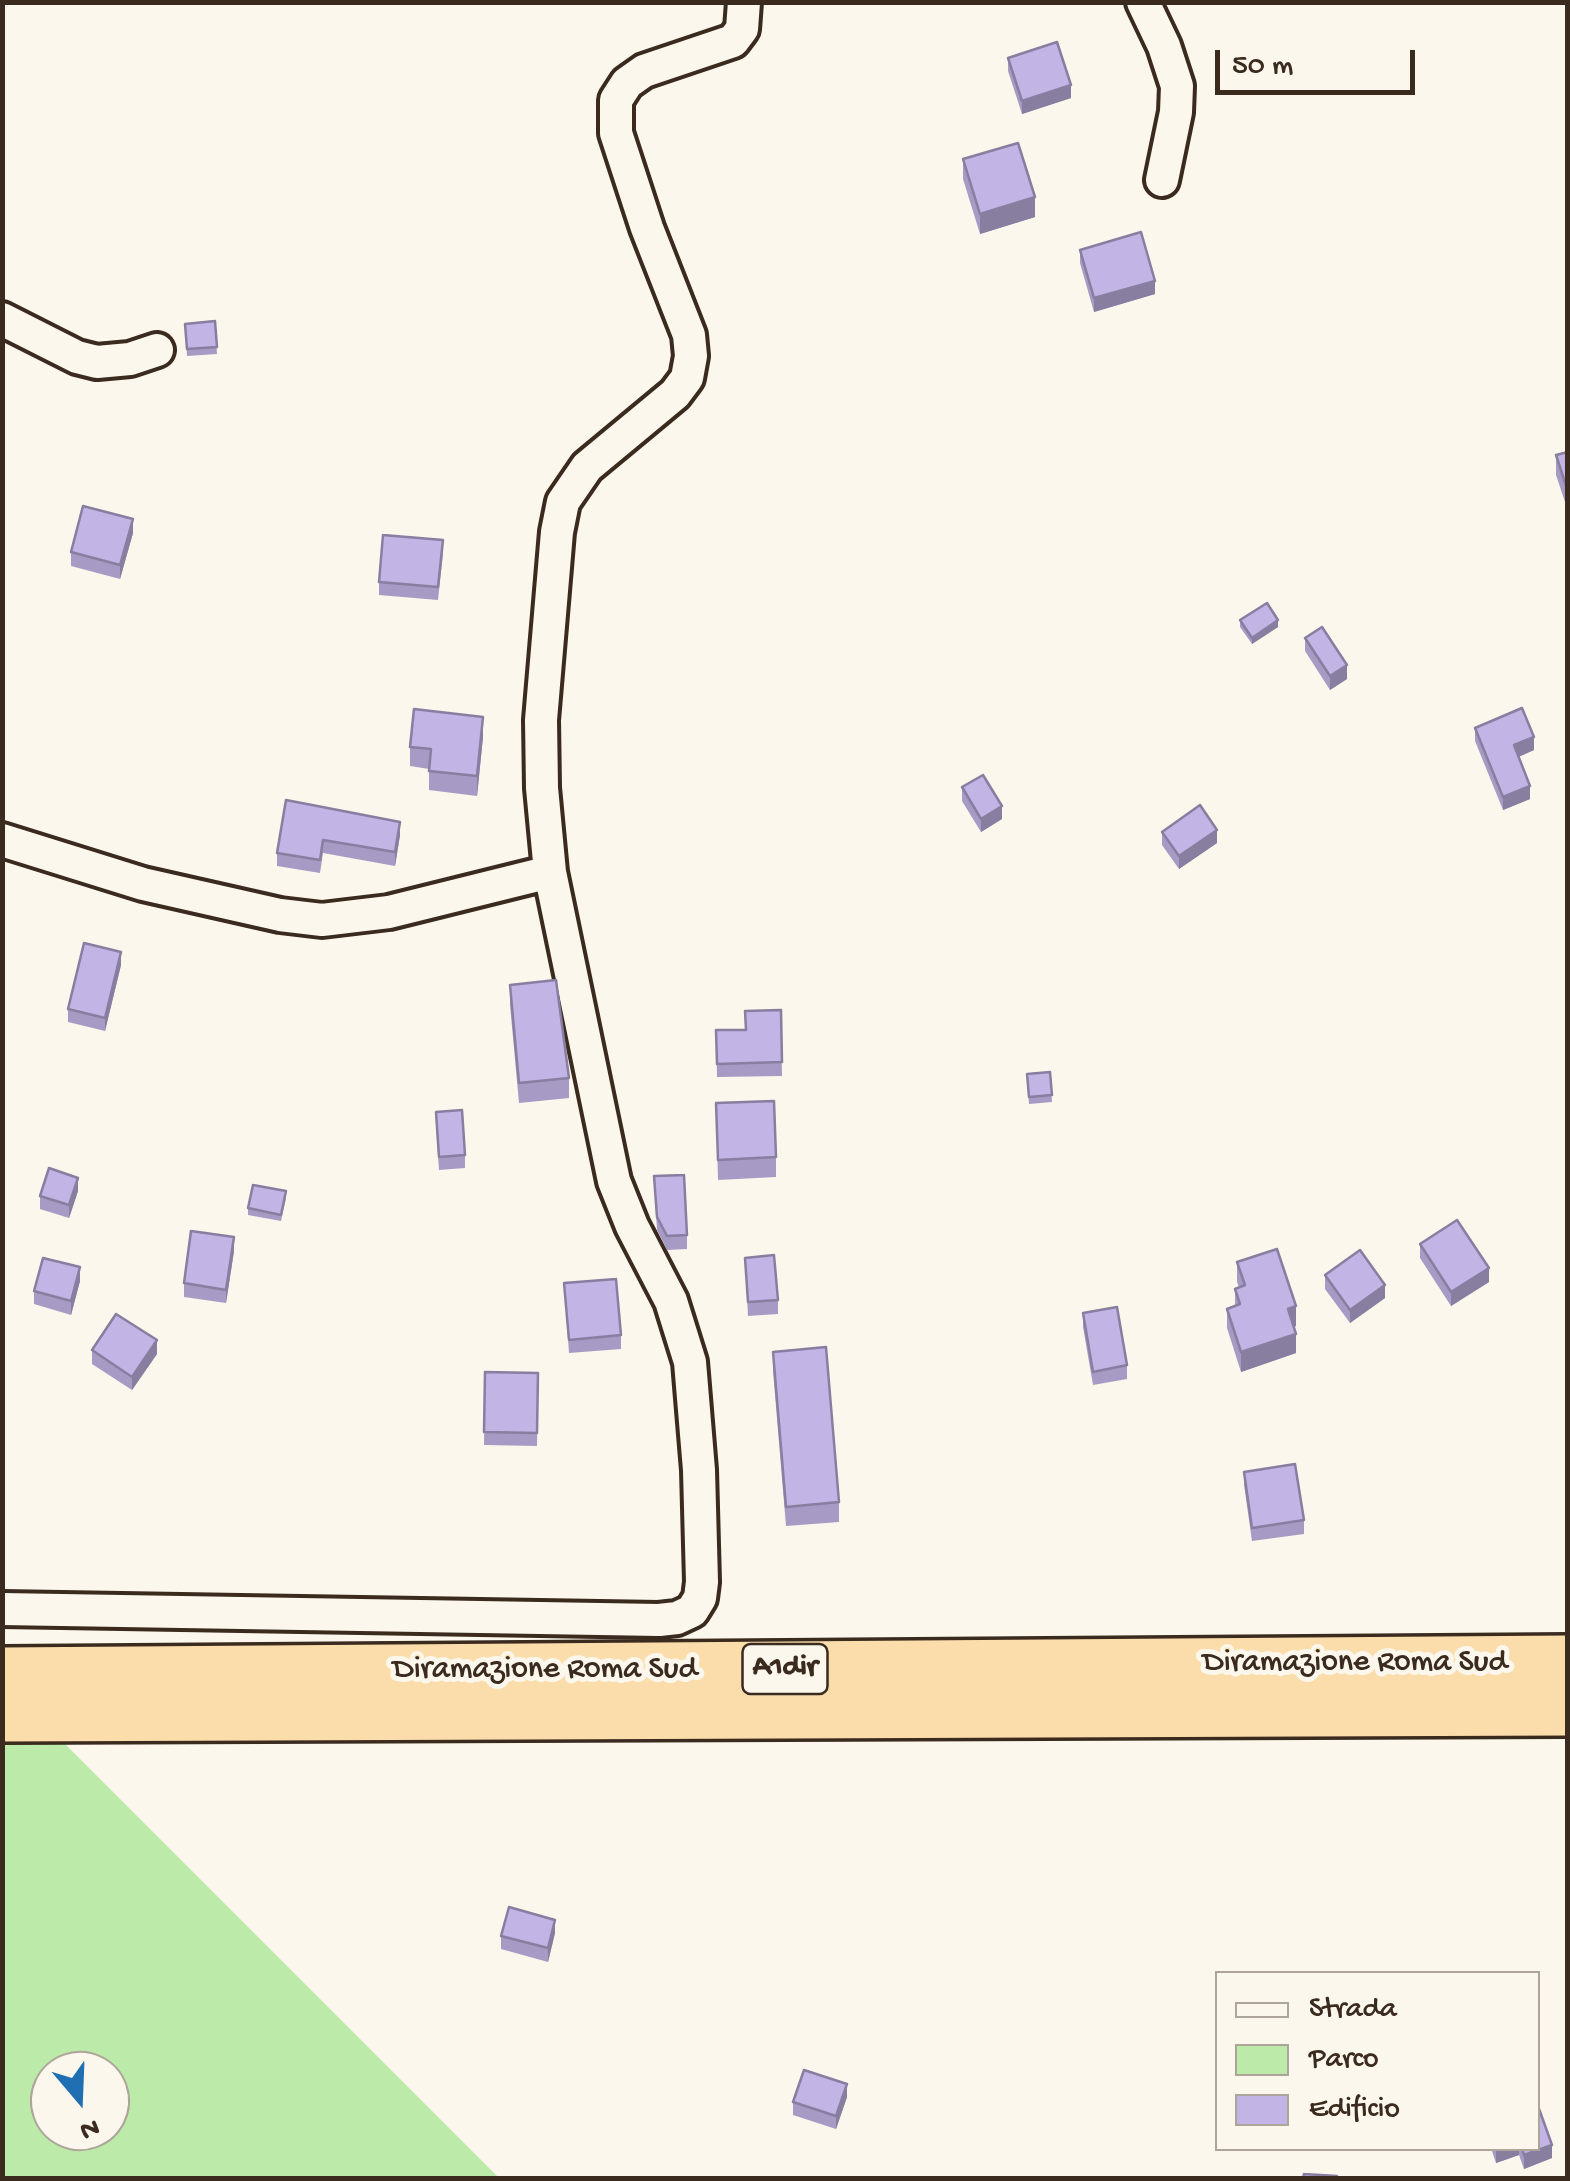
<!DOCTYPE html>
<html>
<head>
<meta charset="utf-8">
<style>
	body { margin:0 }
	#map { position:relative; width:1570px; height:2181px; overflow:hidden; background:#fbf7ec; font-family:"Gochi Hand",sans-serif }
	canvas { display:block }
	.frame { position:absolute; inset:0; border:5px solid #3b2a1e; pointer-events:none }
	.legend { position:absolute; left:1215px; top:1971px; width:325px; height:180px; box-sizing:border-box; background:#fbf7ec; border:2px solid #aea59a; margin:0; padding:12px 18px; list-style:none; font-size:30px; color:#3b2a1e }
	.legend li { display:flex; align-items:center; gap:20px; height:50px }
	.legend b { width:50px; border:2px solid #aea59a }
	.north { position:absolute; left:30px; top:2051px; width:100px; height:100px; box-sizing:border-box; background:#fbf7ec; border:2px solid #aea59a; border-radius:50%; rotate:161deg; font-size:28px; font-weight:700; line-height:40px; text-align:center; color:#3b2a1e }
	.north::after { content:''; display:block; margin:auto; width:35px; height:45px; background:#1f6fb2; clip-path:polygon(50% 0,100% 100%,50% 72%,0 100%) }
	.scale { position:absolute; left:1215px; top:50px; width:200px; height:45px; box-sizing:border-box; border:5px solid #3b2a1e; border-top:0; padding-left:12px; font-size:30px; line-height:35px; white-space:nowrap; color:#3b2a1e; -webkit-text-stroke:8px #fbf7ec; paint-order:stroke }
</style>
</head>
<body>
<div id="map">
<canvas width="1570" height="2181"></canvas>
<div class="frame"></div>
<ul class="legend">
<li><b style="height:12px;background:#fbf7ec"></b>Strada</li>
<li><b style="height:28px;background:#bceba9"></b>Parco</li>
<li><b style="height:28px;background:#c2b4e5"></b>Edificio</li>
</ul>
<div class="north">N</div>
<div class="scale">50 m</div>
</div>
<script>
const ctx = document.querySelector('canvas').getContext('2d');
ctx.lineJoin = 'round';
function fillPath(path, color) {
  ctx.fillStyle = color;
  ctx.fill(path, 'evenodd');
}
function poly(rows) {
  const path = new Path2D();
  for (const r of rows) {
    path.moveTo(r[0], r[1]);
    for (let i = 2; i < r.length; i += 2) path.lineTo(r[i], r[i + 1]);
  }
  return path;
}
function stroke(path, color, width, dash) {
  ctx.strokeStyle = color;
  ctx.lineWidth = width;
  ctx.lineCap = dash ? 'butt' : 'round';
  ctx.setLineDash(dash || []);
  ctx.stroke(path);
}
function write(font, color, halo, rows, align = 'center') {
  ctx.font = font + ' "Gochi Hand",sans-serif';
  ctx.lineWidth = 10;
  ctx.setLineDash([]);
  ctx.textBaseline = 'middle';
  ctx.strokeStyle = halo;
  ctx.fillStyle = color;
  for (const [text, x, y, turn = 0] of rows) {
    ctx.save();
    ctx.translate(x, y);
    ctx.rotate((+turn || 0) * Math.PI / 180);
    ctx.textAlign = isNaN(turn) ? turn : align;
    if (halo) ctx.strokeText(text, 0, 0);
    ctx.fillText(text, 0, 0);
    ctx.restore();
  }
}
const green = poly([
	[2,1681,499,2178,3,2178],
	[50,2071,110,2071,110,2131,50,2131]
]);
const street = poly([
	[1143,2,1164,46,1177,86,1176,112,1162,180],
	[2,319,77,357,97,362,130,359,157,350],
	[2,840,143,884,280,915,322,920,389,912,550,872,542,788,541,720,557,532,563,502,587,467,675,394,687,378,691,356,689,335,647,228,616,133,616,100,627,83,644,71,733,41,742,29,744,2],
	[2,1609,659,1620,677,1618,692,1611,700,1598,702,1582,699,1470,690,1362,671,1301,632,1226,614,1181,550,872]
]);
const highway = poly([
	[2,1675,1568,1663],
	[2,1714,1568,1708]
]);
const wall = poly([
	[1008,58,1071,98,1022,114,1008,71],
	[963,159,1035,217,980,234,963,179],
	[1080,250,1155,294,1094,312,1080,263],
	[215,321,217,354,187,356,185,324],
	[1568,452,1568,511,1556,475,1556,455],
	[133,533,120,579,71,566,71,552],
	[443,554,438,600,379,595,379,582],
	[1240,620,1278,627,1252,644,1240,627],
	[1305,638,1347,679,1330,690,1305,651],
	[1475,728,1534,750,1518,757,1530,799,1503,810,1475,741],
	[483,737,477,796,429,790,429,769,410,766,410,747],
	[962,787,1002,819,981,832,962,801],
	[286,800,400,835,395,866,323,853,320,873,277,866,277,853],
	[1162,832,1217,843,1179,869,1162,845],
	[121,965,105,1031,68,1022,68,1009],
	[510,985,569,1078,569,1098,519,1103,510,1005],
	[781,1010,782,1076,717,1077,716,1030,745,1030],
	[1050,1072,1052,1102,1029,1104,1027,1074],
	[716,1103,776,1157,776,1177,718,1180],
	[436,1125,465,1155,465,1168,439,1170],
	[654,1176,687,1235,687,1249,667,1250,657,1230],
	[78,1191,69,1218,40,1209,40,1196],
	[286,1198,281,1221,248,1215,248,1208],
	[1420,1244,1489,1282,1451,1306,1420,1258],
	[234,1251,226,1303,184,1297,184,1283],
	[745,1258,778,1300,778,1314,748,1316],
	[1237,1262,1296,1326,1294,1327,1296,1353,1241,1372,1227,1328,1227,1309,1235,1306,1235,1289,1239,1287,1237,1282],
	[1325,1275,1385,1298,1350,1323,1325,1289],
	[80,1281,71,1315,34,1304,34,1291],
	[564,1283,621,1335,621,1349,569,1353],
	[1083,1313,1127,1365,1127,1379,1093,1385,1083,1327],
	[92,1350,157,1354,132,1390,92,1364],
	[773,1352,839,1502,839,1522,786,1526,773,1371],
	[485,1372,538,1373,537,1446,484,1445],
	[1244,1472,1304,1520,1304,1534,1252,1541,1244,1485],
	[555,1933,548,1962,501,1949,501,1936],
	[847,2097,836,2129,793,2115,793,2102],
	[1491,2148,1538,2148,1552,2158,1524,2169,1519,2155,1496,2163]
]);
const shadedWall = poly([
	[1071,85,1071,98,1022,114,1022,101],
	[1035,197,1035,217,980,234,980,214],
	[1155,281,1155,294,1094,312,1094,298],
	[133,519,133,533,120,579,120,565],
	[1278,620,1278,627,1252,644,1252,638],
	[1347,665,1347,679,1330,690,1330,676],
	[483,717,483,737,477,796,477,776],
	[1534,737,1534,750,1514,759,1514,745],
	[1530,786,1530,799,1503,810,1503,797],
	[1002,806,1002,819,981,832,981,819],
	[400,822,400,835,395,866,395,852],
	[1217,830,1217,843,1179,869,1179,856],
	[121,952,121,965,105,1031,105,1018],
	[78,1178,78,1191,69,1218,69,1205],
	[234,1237,234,1251,226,1303,226,1290],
	[80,1267,80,1281,71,1315,71,1301],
	[1489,1268,1489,1282,1451,1306,1451,1292],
	[1385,1285,1385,1298,1350,1323,1350,1310],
	[1296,1306,1296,1326,1288,1329,1288,1309],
	[1296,1334,1296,1353,1241,1372,1241,1352],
	[157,1340,157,1354,132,1390,132,1377],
	[555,1920,555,1933,548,1962,548,1948],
	[847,2084,847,2097,836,2129,836,2116],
	[1552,2145,1552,2158,1524,2169,1524,2155],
	[1499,2148,1519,2148,1519,2155,1496,2163,1496,2150]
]);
const building = poly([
	[1057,42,1071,85,1022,101,1008,58,1057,42],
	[1018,143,1035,197,980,214,963,159,1018,143],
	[1141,232,1155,281,1094,298,1080,250,1141,232],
	[215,321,217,347,187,349,185,324,215,321],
	[1568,452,1568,492,1556,455,1568,452],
	[83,506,133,519,120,565,71,552,83,506],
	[383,535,443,540,438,587,379,582,383,535],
	[1267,603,1278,620,1252,638,1240,620,1267,603],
	[1322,627,1347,665,1330,676,1305,638,1322,627],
	[1522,708,1534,737,1514,745,1530,786,1503,797,1475,728,1522,708],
	[414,709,483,717,477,776,429,771,431,749,410,747,414,709],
	[983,775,1002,806,981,819,962,787,983,775],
	[286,800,400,822,395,852,323,840,320,860,277,853,286,800],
	[1200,805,1217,830,1179,856,1162,832,1200,805],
	[84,943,121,952,105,1018,68,1009,84,943],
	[556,980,569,1078,519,1083,510,985,556,980],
	[781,1010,782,1062,717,1064,716,1030,746,1030,745,1011,781,1010],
	[1050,1072,1052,1095,1029,1097,1027,1074,1050,1072],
	[774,1101,776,1157,718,1160,716,1103,774,1101],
	[462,1110,465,1155,439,1157,436,1112,462,1110],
	[49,1168,78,1178,69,1205,40,1196,49,1168],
	[684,1175,687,1235,667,1236,657,1217,654,1176,684,1175],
	[253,1185,286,1191,281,1215,248,1208,253,1185],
	[1457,1220,1489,1268,1451,1292,1420,1244,1457,1220],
	[191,1231,234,1237,226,1290,184,1283,191,1231],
	[1277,1249,1296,1306,1288,1309,1296,1334,1241,1352,1227,1309,1240,1304,1235,1289,1245,1285,1237,1262,1277,1249],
	[1360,1250,1385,1285,1350,1310,1325,1275,1360,1250],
	[774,1255,778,1300,748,1302,745,1258,774,1255],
	[43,1258,80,1267,71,1301,34,1291,43,1258],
	[616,1279,621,1335,569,1340,564,1283,616,1279],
	[1117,1307,1127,1365,1093,1372,1083,1313,1117,1307],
	[116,1314,157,1340,132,1377,92,1350,116,1314],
	[826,1347,839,1502,786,1507,773,1352,826,1347],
	[485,1372,538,1373,537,1433,484,1432,485,1372],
	[1295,1464,1304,1520,1252,1528,1244,1472,1295,1464],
	[509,1907,555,1920,548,1948,501,1936,509,1907],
	[804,2070,847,2084,836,2116,793,2102,804,2070],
	[1538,2106,1552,2145,1524,2155,1522,2148,1538,2148,1538,2106],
	[1304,2174,1337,2176,1337,2178,1303,2178,1304,2174]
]);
const shields = [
	[785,1669,85]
];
const shieldNames = [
	["A1dir",785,1669]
];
const streetNames = [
	["Diramazione Roma Sud",1355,1664],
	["Diramazione Roma Sud",545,1671]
];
fillPath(green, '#bceba9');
stroke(street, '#3b2a1e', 40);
stroke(highway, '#3b2a1e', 62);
stroke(street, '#fbf7ec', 32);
stroke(highway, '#faddab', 55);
fillPath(wall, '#a79bc5');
fillPath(shadedWall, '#887ea0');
fillPath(building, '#c2b4e5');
stroke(building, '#887ea0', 2.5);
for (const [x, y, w] of shields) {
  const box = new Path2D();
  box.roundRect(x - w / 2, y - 25, w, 50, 8);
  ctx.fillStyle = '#fbf7ec';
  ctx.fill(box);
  stroke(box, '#3b2a1e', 2.5);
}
write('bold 30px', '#3b2a1e', null, shieldNames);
write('32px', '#3b2a1e', '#fbf7ec', streetNames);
</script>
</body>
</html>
